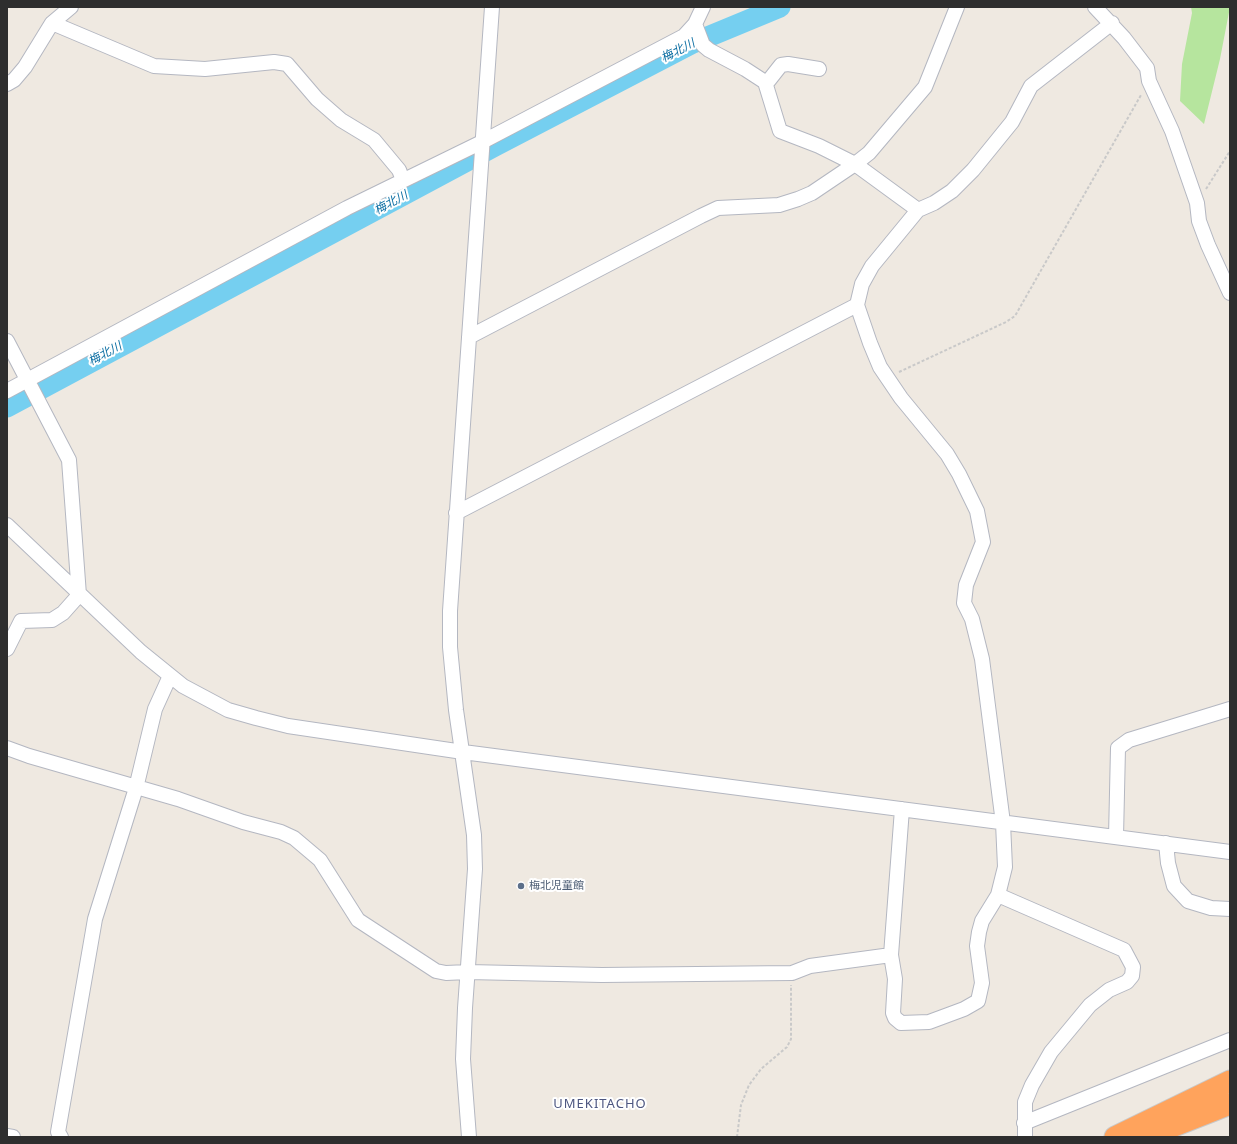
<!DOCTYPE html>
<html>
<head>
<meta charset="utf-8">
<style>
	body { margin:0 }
	#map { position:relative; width:1237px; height:1144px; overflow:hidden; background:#efe9e1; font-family:"Noto Sans",sans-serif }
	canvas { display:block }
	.frame { position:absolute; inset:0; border:8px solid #2e2e2e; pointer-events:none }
</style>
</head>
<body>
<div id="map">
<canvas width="1237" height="1144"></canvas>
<div class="frame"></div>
</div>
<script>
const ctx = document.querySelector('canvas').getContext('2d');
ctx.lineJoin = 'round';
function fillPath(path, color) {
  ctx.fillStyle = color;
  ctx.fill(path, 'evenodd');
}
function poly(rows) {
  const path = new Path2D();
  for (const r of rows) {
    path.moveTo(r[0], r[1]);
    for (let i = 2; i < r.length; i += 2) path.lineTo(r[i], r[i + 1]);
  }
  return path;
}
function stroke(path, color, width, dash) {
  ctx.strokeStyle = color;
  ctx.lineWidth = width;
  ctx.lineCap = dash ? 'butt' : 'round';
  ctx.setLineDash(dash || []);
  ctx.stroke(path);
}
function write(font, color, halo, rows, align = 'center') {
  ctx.font = font + ' "Noto Sans","Noto Sans JP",sans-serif';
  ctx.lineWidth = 4;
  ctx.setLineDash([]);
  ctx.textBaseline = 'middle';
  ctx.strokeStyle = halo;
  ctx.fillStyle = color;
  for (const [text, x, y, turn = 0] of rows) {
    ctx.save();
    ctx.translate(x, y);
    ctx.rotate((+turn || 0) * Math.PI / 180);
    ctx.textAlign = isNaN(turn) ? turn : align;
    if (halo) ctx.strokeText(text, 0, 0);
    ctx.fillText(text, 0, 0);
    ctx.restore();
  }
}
const green = poly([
	[1191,7,1230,7,1220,59,1204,124,1180,101,1182,64,1192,13]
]);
const river = poly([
	[7,407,495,146,693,43,780,7]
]);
const path = poly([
	[1206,189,1230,151],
	[899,372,1006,322,1015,316,1141,95],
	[737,1137,741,1105,749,1085,761,1069,787,1047,791,1039,791,985]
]);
const minor = poly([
	[1095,7,1124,38,1147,68,1149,81,1172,131,1197,203,1199,221,1208,245,1230,293],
	[52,23,154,66,205,69,274,62,287,64,317,99,341,120,374,140,399,170,403,180],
	[695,24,703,45,709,50,745,69,765,82,780,131,819,146,855,164,918,210],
	[7,84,14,80,25,67,52,23,71,7],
	[766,84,781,65,788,64,819,69],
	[469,337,701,216,718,208,779,205,798,199,812,193,855,164,869,153,925,87,957,7],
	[7,341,69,460,79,595,63,613,52,620,21,621,7,649],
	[7,391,347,208,482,142,684,36,695,24,703,7],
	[456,513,857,305],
	[7,525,141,652,183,686,228,710,256,718,288,726,463,752,1230,852],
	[7,748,29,756,178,799,243,822,281,832,294,838,320,860,358,920,436,971,446,973,468,972,602,975,792,973,810,966,891,955,902,809],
	[1116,837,1118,748,1129,740,1230,709],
	[1166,843,1168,863,1174,886,1188,901,1211,908,1230,909],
	[998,895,1124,950,1133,967,1132,976,1127,982,1109,990,1090,1005,1051,1052,1032,1085,1025,1102,1025,1137],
	[891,955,895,979,893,1013,895,1018,901,1023,929,1022,964,1009,978,1001,982,983,977,946,979,932,982,921,998,895,1005,867,1003,823,982,659,972,619,964,603,966,585,983,542,977,511,959,474,947,454,901,398,880,367,870,343,857,305,862,284,872,266,918,210,934,203,952,191,973,170,1012,122,1031,86,1112,23],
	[1024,1123,1230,1040],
	[7,1136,13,1137],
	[61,1137,58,1132,95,919,136,788,155,709,170,676],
	[469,1137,463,1059,465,1008,475,869,474,835,456,710,450,647,450,611,492,7]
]);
const highway = poly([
	[1115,1137,1230,1081],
	[1146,1137,1230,1104]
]);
const markers = [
	[521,886,4,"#5c6f8a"]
];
const serviceNames = [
	["梅北児童館",529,886]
];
const waterNames = [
	["梅北川",678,51,-27],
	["梅北川",391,203,-28],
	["梅北川",105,354,-28]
];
const quarterNames = [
	["UMEKITACHO",600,1104]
];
fillPath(green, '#b6e59e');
stroke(river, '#75cff0', 21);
stroke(minor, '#b4b7c1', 16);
stroke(highway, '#c9c9c9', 23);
stroke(path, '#c9c9c9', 2, [3, 2]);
stroke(minor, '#fff', 14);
stroke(highway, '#ffa35c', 21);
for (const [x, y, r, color] of markers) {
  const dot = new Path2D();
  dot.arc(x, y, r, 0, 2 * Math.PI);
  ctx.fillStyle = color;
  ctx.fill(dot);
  stroke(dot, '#fff', 1.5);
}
write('11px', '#4e5e75', '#fff', serviceNames, 'left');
write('italic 12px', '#0d6fa3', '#fff', waterNames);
ctx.letterSpacing = '1px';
write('13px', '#4d5680', '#fff', quarterNames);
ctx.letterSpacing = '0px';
</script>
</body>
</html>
